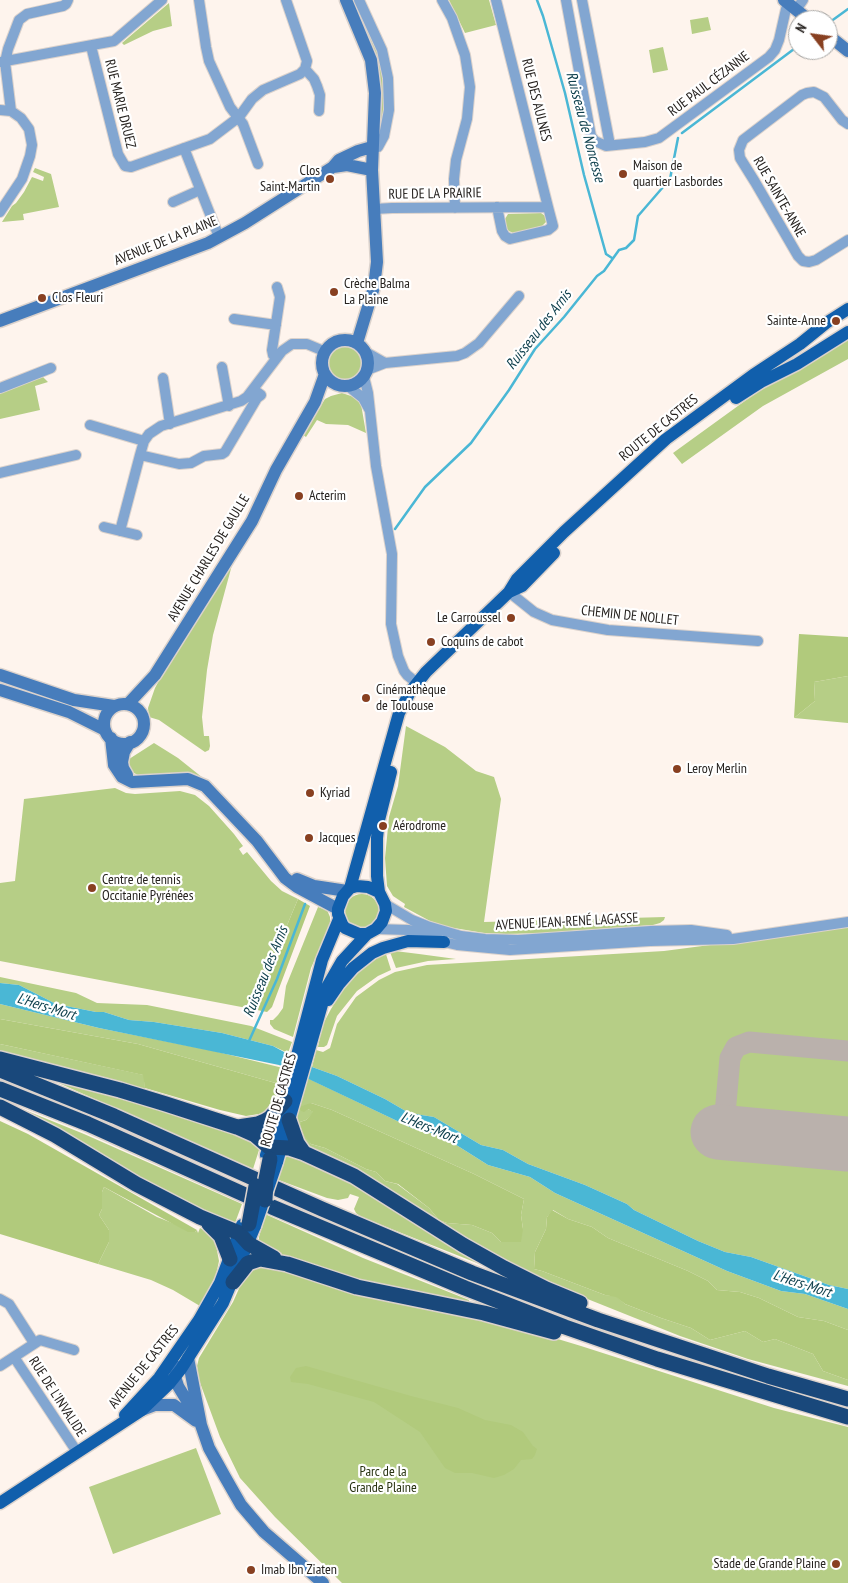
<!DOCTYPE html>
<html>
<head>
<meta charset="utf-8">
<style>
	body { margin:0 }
	#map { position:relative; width:848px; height:1583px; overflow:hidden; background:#fef4ed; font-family:"PT Sans Narrow",sans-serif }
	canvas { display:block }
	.north { position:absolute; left:788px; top:10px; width:50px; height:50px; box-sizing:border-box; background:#fff; border:1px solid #a8a7a5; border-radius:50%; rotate:300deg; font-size:14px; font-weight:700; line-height:20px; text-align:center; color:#26221f }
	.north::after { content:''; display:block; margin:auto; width:18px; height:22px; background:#884021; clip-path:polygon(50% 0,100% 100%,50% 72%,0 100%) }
</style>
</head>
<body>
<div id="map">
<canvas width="848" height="1583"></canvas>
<div class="north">N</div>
</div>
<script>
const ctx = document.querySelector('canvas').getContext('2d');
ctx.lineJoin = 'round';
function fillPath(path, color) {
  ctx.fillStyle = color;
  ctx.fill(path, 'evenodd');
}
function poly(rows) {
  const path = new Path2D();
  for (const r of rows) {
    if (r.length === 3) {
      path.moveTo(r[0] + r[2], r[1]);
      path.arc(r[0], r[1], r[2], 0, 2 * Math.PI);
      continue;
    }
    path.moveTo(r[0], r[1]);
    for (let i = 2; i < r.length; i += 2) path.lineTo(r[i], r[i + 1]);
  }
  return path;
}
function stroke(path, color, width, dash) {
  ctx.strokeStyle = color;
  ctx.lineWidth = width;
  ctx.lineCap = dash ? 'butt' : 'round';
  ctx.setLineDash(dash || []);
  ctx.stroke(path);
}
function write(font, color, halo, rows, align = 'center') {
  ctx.font = font + ' "PT Sans Narrow",sans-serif';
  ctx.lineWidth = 4.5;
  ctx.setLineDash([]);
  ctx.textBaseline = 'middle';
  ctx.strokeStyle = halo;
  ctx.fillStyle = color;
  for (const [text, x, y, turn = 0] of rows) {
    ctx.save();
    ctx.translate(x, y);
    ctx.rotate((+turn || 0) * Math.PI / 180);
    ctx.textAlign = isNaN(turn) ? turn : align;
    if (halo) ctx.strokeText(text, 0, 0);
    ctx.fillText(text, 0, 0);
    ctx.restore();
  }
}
const green = poly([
	[350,0,354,0,371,33,377,46,385,78,385,121,379,137,380,93],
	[449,0,489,0,496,25,465,33],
	[169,3,172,26,153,31,124,45,122,43],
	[708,17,711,30,692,34,690,20],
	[663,47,668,70,653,73,649,50],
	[35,168,51,174,59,207,23,214,24,220,2,222,12,206,16,203,24,192,32,177,43,181,44,177,33,172],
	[541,213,545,216,546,222,542,226,513,233,507,230,505,219,508,214],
	[848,340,848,359,763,406,682,464,673,453,760,390,799,370],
	[345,363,18],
	[39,377,43,377,48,382,35,386,40,410,0,419,0,394,4,391],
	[342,393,354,397,361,404,366,433,348,425,326,424,317,420,306,437,303,435,325,399,331,396],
	[232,565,213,635,207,670,202,717,204,736,209,736,210,746,209,750,205,752,159,720,149,717,148,708,155,688,162,675],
	[848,676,848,723,794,718,815,701,814,682],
	[406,726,445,747,476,771,494,777,501,799,484,922,665,917,664,920,660,923,653,925,543,933,506,934,484,933,448,927,430,921,404,907,405,904,393,896,387,886,385,858,389,817,398,786],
	[154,743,178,758,208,782,196,775,187,773,142,777,130,771,126,761],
	[115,788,126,793,135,794,180,791,195,795,209,806,234,834,243,846,239,849,243,855,247,852,271,881,282,891,298,899,252,1009,0,961,0,883,15,881,24,799],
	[362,911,17],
	[318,907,327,910,330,917,330,925,311,968,293,1037,274,1029,270,1024,270,1020,273,1020,278,1015,283,1008,286,986],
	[848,927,848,1046,751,1037,735,1040,728,1047,724,1056,715,1148,848,1161,848,1289,829,1285,751,1257,725,1252,698,1241,634,1210,627,1204,585,1185,528,1164,503,1150,481,1145,434,1117,409,1113,385,1099,337,1076,312,1067,316,1050,323,1052,330,1048,337,1024,356,997,379,980,395,972,427,965,664,951],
	[385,951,391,970,378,976,357,991,337,1016,327,1045,324,1047,318,1047,322,1026,331,1009,354,972],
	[395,951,419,954,456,959,428,961,396,968,390,952],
	[0,977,76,993,97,1003,147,1005,251,1026,292,1042,288,1053,273,1046,222,1033,154,1022,129,1020,104,1012,96,1012,56,1004,19,985,0,983],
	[0,1004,99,1028,214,1051,283,1068,279,1084,138,1044,0,1019],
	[0,1044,144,1075,145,1088,144,1090,0,1054],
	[747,1048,756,1048,848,1057,848,1126,747,1116,736,1109,733,1100,735,1062,736,1055,741,1050],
	[55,1078,100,1090,248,1137,258,1146,259,1150,253,1169,54,1081],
	[307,1078,412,1128,442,1136,488,1165,530,1177,555,1193,727,1271,781,1291,805,1294,848,1309,848,1330,824,1321,798,1317,759,1298,740,1292,717,1290,708,1281,688,1271,608,1238,592,1227,568,1219,553,1210,547,1217,546,1229,535,1252,534,1269,542,1271,605,1295,616,1296,625,1304,661,1318,691,1328,710,1340,745,1331,763,1342,775,1339,813,1354,823,1371,848,1380,848,1386,748,1359,680,1336,530,1276,302,1143,296,1119],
	[311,1103,332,1110,474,1174,524,1199,521,1215,523,1229,501,1242,492,1233,472,1225,447,1223,439,1220,429,1208,397,1184,385,1181,376,1172,366,1169,325,1148,311,1144,300,1122,306,1120,314,1112,308,1109],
	[0,1100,84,1134,242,1204,235,1223,233,1225,222,1223,0,1102],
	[289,1156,295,1157,346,1180,483,1264,482,1265,361,1217,356,1213,354,1209,359,1197,350,1194,348,1198,338,1200,327,1198,276,1179,284,1158],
	[104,1187,157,1217,195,1232,197,1230,198,1233,200,1228,207,1232,215,1240,219,1261,216,1275,200,1306,173,1290,151,1280,98,1264,109,1242,109,1230,99,1215,102,1209,102,1192],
	[265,1214,363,1258,469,1300,469,1303,363,1285,267,1250,259,1241,259,1237],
	[259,1265,498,1321,581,1346,774,1408,848,1427,848,1583,342,1583,275,1517,240,1478,220,1437,199,1380,197,1366,199,1358,233,1302,246,1273],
	[196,1448,221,1514,113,1554,89,1487]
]);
const forest = poly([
	[799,634,848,637,848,676,814,682,815,701,794,718],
	[298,899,310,906,272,1007,267,1012,252,1009],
	[0,1019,138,1044,279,1084,276,1097,265,1113,246,1116,220,1110,145,1088,143,1075,0,1044],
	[311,1103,332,1110,474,1174,524,1199,521,1215,523,1229,521,1242,501,1242,492,1233,472,1225,447,1223,439,1220,429,1208,398,1184,385,1181,376,1172,366,1169,325,1148,311,1144,302,1132,300,1122,306,1120,313,1112,308,1109,304,1112,301,1111,299,1107],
	[0,1121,28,1134,197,1230,195,1232,188,1232,104,1187,102,1192,102,1209,99,1215,109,1230,109,1242,98,1264,0,1234],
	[552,1210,568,1219,592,1227,608,1238,688,1271,708,1281,717,1290,740,1292,759,1298,798,1317,824,1321,848,1330,848,1380,823,1371,813,1354,775,1339,763,1342,745,1331,710,1340,691,1328,661,1318,625,1304,616,1297,605,1295,542,1271,534,1269,535,1252,546,1229,547,1217],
	[306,1366,411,1396,458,1408,485,1420,511,1425,523,1432,533,1446,537,1449,535,1455,532,1459,521,1460,514,1469,504,1475,494,1478,472,1473,455,1473,445,1468,420,1432,374,1402,308,1384,291,1382,290,1377,296,1368]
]);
const water = poly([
	[0,983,19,985,56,1004,96,1012,104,1012,129,1020,154,1022,222,1033,273,1046,312,1067,337,1076,385,1099,409,1113,434,1117,481,1145,503,1150,528,1164,585,1185,627,1204,634,1210,698,1241,725,1252,751,1257,829,1285,848,1289,848,1309,805,1294,781,1291,727,1271,555,1193,530,1177,488,1165,442,1136,412,1128,279,1065,99,1028,0,1004]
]);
const stream = poly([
	[537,0,543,16,565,93,584,175,606,254,612,258],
	[830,22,848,9],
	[682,133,798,46],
	[395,529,425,487,471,443,509,390,535,349,564,317,597,276,604,271,619,250,626,248,634,240,638,216,670,179,678,138],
	[249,1041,277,979,305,904]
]);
const taxiway = poly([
	[742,1134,733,1130,729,1126,725,1114,730,1058,736,1047,749,1042,848,1051]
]);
const runway = poly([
	[718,1132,848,1144]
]);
const street = poly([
	[199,0,206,47,209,61,230,107,243,124,258,164],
	[359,0,382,50,388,78,389,110,384,136,378,147,372,147],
	[442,0,452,18,459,38,465,55,470,87,467,119,456,160,454,179,455,208],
	[496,0,548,207],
	[566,0,591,136,595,141,606,146,645,142,659,138,769,57,775,50,779,40,786,9,789,5],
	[582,0,610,145],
	[796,10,803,0],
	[91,46,118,154,125,166,131,167,210,139,239,117,252,99,263,90,300,74,305,69,307,61,286,0],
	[0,62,114,41,162,0],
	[305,69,314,79,317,86,320,95,319,111],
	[0,110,11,111,21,118,29,129,32,145,30,156,22,179,0,212],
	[11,111,5,62,8,49,19,20,27,14,63,6,66,4,68,0],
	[848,124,842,120,824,97,814,92,807,93,802,95,743,140,739,150,740,158,755,182,798,256,803,261,809,262,816,260,848,240],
	[184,148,219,237],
	[173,202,200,190],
	[374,209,392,208,548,207,553,226,548,230,510,239,505,236,502,231,497,207],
	[234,319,276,325],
	[364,351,385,363],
	[276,358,273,355,272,350,280,297,277,287],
	[222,367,229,406],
	[367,370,385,363,457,356,465,353,479,343,519,296],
	[364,377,368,393,376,466,392,554,391,624,398,656,404,671,407,675,417,683],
	[163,378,170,424],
	[348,386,363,398,369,409],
	[0,388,51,368],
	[90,425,144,441],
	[140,455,179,464,191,463,204,456,222,454,225,452,257,398,261,395,253,389],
	[0,473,76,455],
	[104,527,137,535],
	[120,531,140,455,144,441,149,434,161,426,241,401,247,397,282,351,292,344,307,344,326,352],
	[509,592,534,612,552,620,608,630,758,641],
	[385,904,412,920,427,926,461,936,485,939,518,940,651,931,691,930,727,935],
	[376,929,408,930,426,934,444,942,457,945,510,950,650,941,733,939,848,922],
	[0,1299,9,1304,34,1343],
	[14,1357,77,1452],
	[0,1366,40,1340,74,1350]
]);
const secondary = poly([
	[346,0,371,60,375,93,372,170,377,262,374,287,357,343],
	[784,0,809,20],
	[828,35,848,51],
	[333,167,347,165,372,170],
	[0,321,208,243,245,223,333,167,339,160,358,151,372,147],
	[345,363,23],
	[0,675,74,700,114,706],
	[0,690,69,712,105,730],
	[128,704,155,675,252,521,276,470,315,402,325,374],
	[124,724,20],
	[111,738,114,765,122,777,132,782,188,779,205,786,257,841,285,878,297,887,338,909],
	[127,775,123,768,122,762,124,752,130,742],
	[297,879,314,886,347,891],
	[188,1358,201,1425,209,1448,225,1477,241,1505,264,1532,323,1583],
	[177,1367,175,1377,178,1386,195,1414],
	[142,1410,155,1405,174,1405,196,1421]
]);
const primary = poly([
	[736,398,761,382,797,364,848,332],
	[509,592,522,586,554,553],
	[357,886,368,887,379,892,385,904,386,911,382,922,376,929,367,934,359,934,345,928,342,924,338,914,338,909,343,896,350,888,357,886],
	[350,888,399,713,410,692,426,672,509,592,517,579,564,532,666,439,753,375,800,344,826,323,848,309],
	[379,892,377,876,377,838,379,820,391,772],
	[328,1000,339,984,353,968,372,953,383,948,408,941,444,942],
	[266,1155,285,1101,322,960,339,919],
	[277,1162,327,987,342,961,367,934],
	[125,1415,159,1378,199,1320,220,1283,242,1225],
	[0,1503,142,1410,169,1384,181,1369,223,1303,255,1226]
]);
const highway = poly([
	[0,1059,120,1090,166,1104,237,1127,255,1135,269,1147,289,1148,304,1153],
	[0,1070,114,1116,322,1209,472,1273,598,1320,768,1376,848,1399],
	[0,1089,88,1124,272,1207,465,1288,565,1327,657,1359,848,1417],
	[0,1107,55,1135,136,1184,200,1217,239,1233,249,1244,274,1258],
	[289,1120,297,1143,304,1153,354,1176,463,1245,504,1268,546,1289,580,1303],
	[238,1127,258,1124,265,1121,270,1118,285,1101],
	[209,1224,221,1236,230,1259],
	[233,1282,248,1263,260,1259,287,1264,357,1287,484,1313,554,1332]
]);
const primaryBridge = poly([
	[255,1226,277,1162]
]);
const highwayBridge = poly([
	[265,1200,266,1179,270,1159],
	[249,1224,256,1186]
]);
const markers = [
	[623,174,5,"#884021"],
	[330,179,5,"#884021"],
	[334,292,5,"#884021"],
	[42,298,5,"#884021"],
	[836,321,5,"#884021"],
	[299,496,5,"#884021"],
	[511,618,5,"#884021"],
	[431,642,5,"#884021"],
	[366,698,5,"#884021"],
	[677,769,5,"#884021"],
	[310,793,5,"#884021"],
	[383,826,5,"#884021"],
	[309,838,5,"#884021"],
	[92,888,5,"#884021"],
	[836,1564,5,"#884021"],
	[251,1570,5,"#884021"]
];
const streetNames = [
	["RUE PAUL CÉZANNE",709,84,-37],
	["RUE DES AULNES",536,100,76],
	["RUE MARIE DRUEZ",120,104,76],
	["RUE DE LA PRAIRIE",435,194,-1],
	["RUE SAINTE-ANNE",779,197,60],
	["AVENUE DE LA PLAINE",166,241,-22],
	["ROUTE DE CASTRES",659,428,-39],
	["AVENUE CHARLES DE GAULLE",209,558,-59],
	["CHEMIN DE NOLLET",630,616,6],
	["AVENUE JEAN-RENÉ LAGASSE",567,922,-3],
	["ROUTE DE CASTRES",279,1100,-74],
	["AVENUE DE CASTRES",144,1367,-51],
	["RUE DE L'INVALIDE",57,1397,57]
];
const poiNames = [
	["Maison de",633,166],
	["quartier Lasbordes",633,182],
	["Clos",320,171,"right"],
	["Saint-Martin",320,187,"right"],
	["Crèche Balma",344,284],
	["La Plaine",344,300],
	["Clos Fleuri",52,298],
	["Sainte-Anne",826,321,"right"],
	["Acterim",309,496],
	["Le Carroussel",501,618,"right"],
	["Coquins de cabot",441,642],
	["Cinémathèque",376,690],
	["de Toulouse",376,706],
	["Leroy Merlin",687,769],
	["Kyriad",320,793],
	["Aérodrome",393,826],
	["Jacques",319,838],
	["Centre de tennis",102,880],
	["Occitanie Pyrénées",102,896],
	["Stade de Grande Plaine",826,1564,"right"],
	["Imab Ibn Ziaten",261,1570]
];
const parkNames = [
	["Parc de la",383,1472],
	["Grande Plaine",383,1488]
];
const waterNames = [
	["Ruisseau de Noncesse",585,127,75],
	["Ruisseau des Arnis",539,330,-52],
	["Ruisseau des Arnis",266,972,-68],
	["L'Hers-Mort",46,1007,17],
	["L'Hers-Mort",429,1128,22],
	["L'Hers-Mort",802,1284,18]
];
fillPath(green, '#b6ce86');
fillPath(forest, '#b1ca7c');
fillPath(water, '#4ab7d5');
stroke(stream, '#4ab7d5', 2.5);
stroke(taxiway, '#bab1ac', 21);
stroke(runway, '#bab1ac', 55);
stroke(street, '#dbd2cc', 12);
stroke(secondary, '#dbd2cc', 15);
stroke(primary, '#dbd2cc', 15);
stroke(highway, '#dbd2cc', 18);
stroke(street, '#82a6d1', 10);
stroke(secondary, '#477dbc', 12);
stroke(primary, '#115fac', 12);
stroke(highway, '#19487b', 15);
stroke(primaryBridge, '#dbd2cc', 15, []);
stroke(highwayBridge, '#dbd2cc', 18, []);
stroke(primaryBridge, '#115fac', 12);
stroke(highwayBridge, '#19487b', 15);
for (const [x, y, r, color] of markers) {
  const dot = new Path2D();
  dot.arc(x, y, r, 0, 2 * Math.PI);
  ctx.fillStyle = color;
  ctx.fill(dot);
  stroke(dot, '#fff', 2);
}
write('14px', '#26221f', '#fff', streetNames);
write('14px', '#26221f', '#fff', poiNames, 'left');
write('14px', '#293312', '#fff', parkNames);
write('italic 15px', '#0f404d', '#fff', waterNames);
</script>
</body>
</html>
